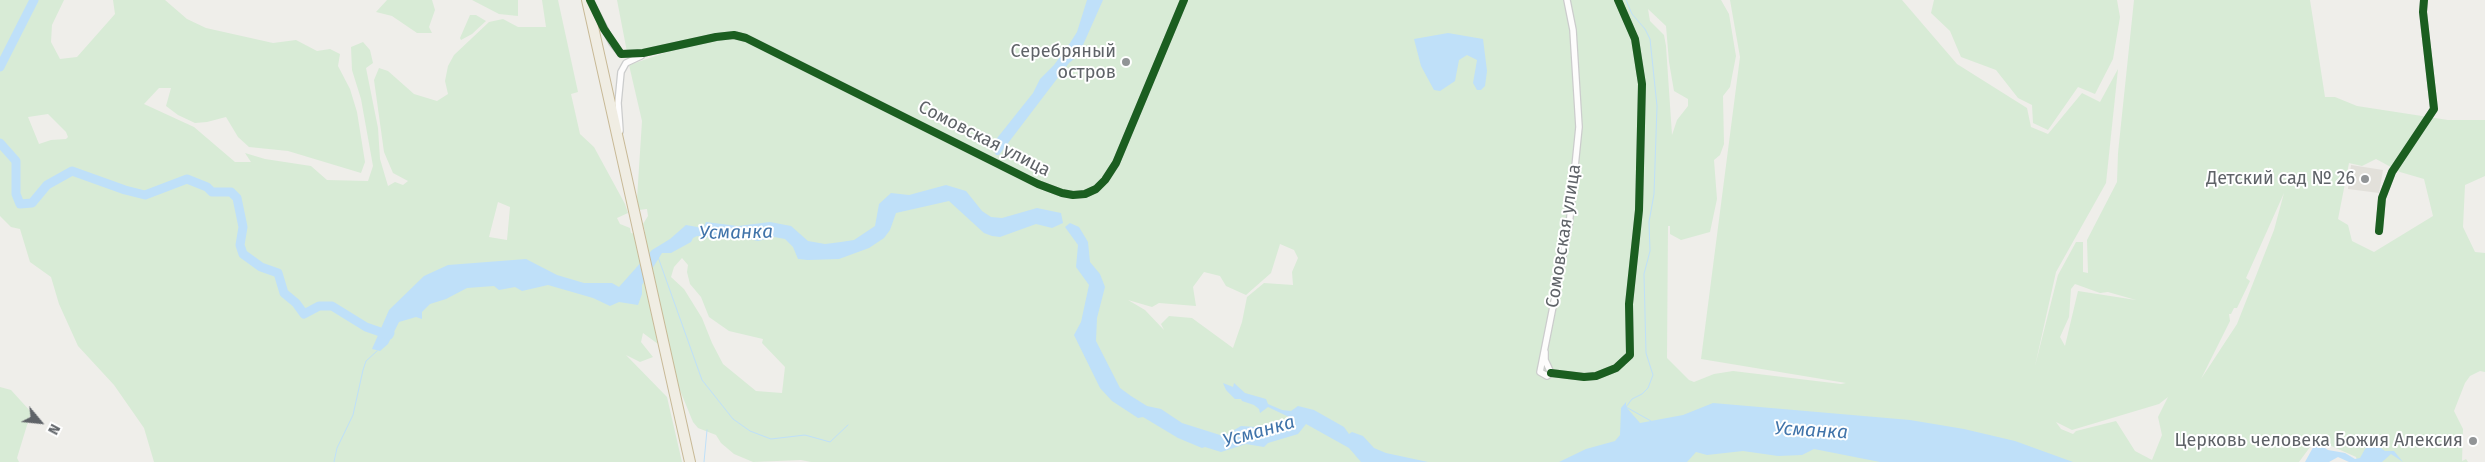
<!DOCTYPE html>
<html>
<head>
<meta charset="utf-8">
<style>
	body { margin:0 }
	#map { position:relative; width:2485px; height:462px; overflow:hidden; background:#efeeea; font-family:"Fira Sans",sans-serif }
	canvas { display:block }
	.north { position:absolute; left:15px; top:397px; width:50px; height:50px; -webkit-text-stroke:4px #fff; paint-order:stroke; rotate:118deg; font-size:14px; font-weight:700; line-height:20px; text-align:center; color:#5f6368 }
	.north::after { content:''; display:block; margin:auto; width:18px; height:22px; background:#5f6368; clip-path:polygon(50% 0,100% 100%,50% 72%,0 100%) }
</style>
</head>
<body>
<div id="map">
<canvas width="2485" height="462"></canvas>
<div class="north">N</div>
</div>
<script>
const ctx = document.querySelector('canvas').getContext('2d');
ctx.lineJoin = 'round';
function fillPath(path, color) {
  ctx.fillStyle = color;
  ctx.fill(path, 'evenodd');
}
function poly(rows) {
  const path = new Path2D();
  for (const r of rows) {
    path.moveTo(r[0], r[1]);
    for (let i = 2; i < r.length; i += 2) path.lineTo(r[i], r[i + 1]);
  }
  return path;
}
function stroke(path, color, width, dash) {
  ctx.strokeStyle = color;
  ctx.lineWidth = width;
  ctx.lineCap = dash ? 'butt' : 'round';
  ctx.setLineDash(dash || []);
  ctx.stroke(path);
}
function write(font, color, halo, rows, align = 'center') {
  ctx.font = font + ' "Fira Sans",sans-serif';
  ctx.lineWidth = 4;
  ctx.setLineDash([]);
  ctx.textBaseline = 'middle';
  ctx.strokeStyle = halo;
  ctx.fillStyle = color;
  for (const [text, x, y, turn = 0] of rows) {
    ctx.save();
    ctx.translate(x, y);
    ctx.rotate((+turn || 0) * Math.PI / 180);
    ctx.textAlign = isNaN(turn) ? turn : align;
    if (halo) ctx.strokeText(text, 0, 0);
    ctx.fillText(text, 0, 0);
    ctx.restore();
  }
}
const education = poly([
	[2351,165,2383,170,2379,193,2348,189]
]);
const green = poly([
	[0,0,64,0,52,25,51,42,60,59,77,57,115,14,113,0,165,0,187,19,206,28,273,43,296,40,317,51,330,49,340,54,338,66,350,89,357,112,365,162,361,173,288,151,249,147,238,137,226,117,207,122,195,123,178,115,166,106,171,88,159,88,144,104,194,127,235,162,251,162,245,153,265,159,311,166,327,180,368,181,373,166,361,99,352,70,351,47,363,42,370,50,373,63,366,68,378,128,380,159,388,186,395,182,403,185,408,181,393,173,384,152,374,80,379,68,388,71,414,94,437,101,448,94,445,81,448,66,454,55,489,22,503,19,518,27,546,27,542,0,558,0,578,92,571,94,580,134,594,147,625,204,628,213,617,218,620,224,630,228,631,233,636,234,645,232,643,224,648,216,647,209,639,210,637,199,642,121,629,65,670,51,668,44,627,52,617,0,1721,0,1729,14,1736,56,1730,87,1723,96,1724,144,1720,155,1714,160,1717,199,1710,232,1681,240,1670,234,1670,226,1668,226,1667,358,1689,380,1694,382,1714,374,1733,371,1841,384,1846,383,1701,359,1740,57,1730,0,1902,0,1957,64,2027,108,2031,127,2048,134,2082,93,2100,102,2118,69,2106,183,2056,272,2035,366,2058,275,2076,242,2083,242,2083,272,2088,273,2087,240,2117,182,2118,153,2134,0,2310,0,2325,97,2335,97,2357,106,2448,120,2485,120,2485,176,2465,185,2463,227,2475,252,2485,253,2485,372,2480,371,2470,376,2465,383,2454,411,2463,429,2462,461,2466,459,2468,462,2357,462,2356,457,2316,439,2299,462,811,462,801,460,753,462,734,454,721,443,716,435,698,428,693,422,677,383,658,344,643,333,641,342,653,357,640,362,626,355,667,397,682,462,154,462,144,428,114,385,78,346,59,304,51,277,30,262,20,229,11,227,0,216],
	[1648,9,1666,26,1669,62,1674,91,1688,99,1688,106,1677,120,1672,135,1666,46,1664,35,1650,21],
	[48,114,66,132,68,137,66,139,51,140,39,144,28,117],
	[2376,159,2400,172,2424,179,2433,216,2374,252,2352,241,2348,225,2338,219,2349,163,2362,166],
	[2284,193,2274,230,2237,324,2201,379,2230,321,2229,314,2231,314,2234,308,2237,308,2250,281,2246,278],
	[498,202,510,207,507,240,489,237],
	[1280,244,1294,250,1298,258,1292,272,1293,285,1264,283,1247,297,1242,322,1233,348,1192,318,1169,316,1161,324,1164,330,1145,310,1128,300,1152,307,1159,303,1196,306,1193,287,1204,272,1220,276,1226,286,1246,295,1271,273],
	[682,258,688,265,687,272,690,284,701,297,709,317,729,331,763,339,762,343,785,367,782,393,756,391,723,364,712,343,702,318,684,289,671,277,674,267],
	[2075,284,2100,293,2108,292,2136,300,2078,291,2065,346,2060,337,2069,317,2071,289],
	[2168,397,2158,417,2162,435,2152,460,2135,451,2116,421,2076,431,2073,434,2061,429,2056,422,2072,430,2159,404],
	[387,0,432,0,435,10,429,27,432,33,417,33,392,16,376,12],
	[472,0,518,0,518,16,499,14],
	[1934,0,2117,0,2120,17,2113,59,2095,94,2078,87,2048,130,2033,123,2032,105,2018,98,1996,70,1961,57,1950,31,1931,13],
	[470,15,476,15,486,21,472,34,461,40,460,38],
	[0,387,11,390,31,412,17,458,19,462,0,462]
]);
const water = poly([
	[1087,0,1103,0,1083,45,1074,59,1069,63,999,155,996,155,992,146,994,142,1033,93,1040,79,1054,65,1070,43,1077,32],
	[1448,33,1483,39,1487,71,1485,86,1481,90,1477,90,1473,83,1477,60,1467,55,1459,60,1455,81,1440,91,1434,90,1421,66,1414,39],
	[946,185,966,191,982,211,991,217,1002,218,1037,208,1061,213,1063,223,1052,228,1036,224,1000,237,992,236,984,233,949,201,896,213,890,230,884,238,869,248,839,259,808,260,798,259,793,247,785,239,774,237,758,241,730,235,719,235,714,238,697,236,693,238,691,242,671,253,662,253,642,285,642,294,638,305,619,302,610,306,593,298,548,285,522,291,515,287,499,290,494,286,467,288,446,299,430,304,422,312,422,319,416,317,399,322,388,344,380,351,372,349,389,310,424,276,448,265,526,259,557,275,584,283,612,283,619,287,652,250,670,239,686,225,703,228,706,222,738,226,770,222,791,226,808,241,825,244,841,242,854,240,875,226,879,204,891,193,909,195],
	[1070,223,1079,227,1088,242,1090,262,1100,274,1105,287,1097,318,1096,341,1120,388,1131,396,1147,406,1161,409,1182,423,1220,435,1224,436,1241,426,1269,428,1283,423,1289,417,1268,407,1260,413,1259,409,1254,405,1242,401,1241,399,1235,399,1226,390,1223,383,1233,387,1234,383,1245,393,1266,399,1268,404,1282,410,1291,411,1298,406,1314,410,1344,427,1349,434,1352,432,1363,436,1374,448,1386,453,1428,462,1361,462,1349,448,1306,424,1298,434,1268,443,1264,447,1246,444,1221,452,1205,447,1202,448,1178,438,1143,417,1138,418,1112,401,1100,388,1074,335,1081,322,1089,285,1076,267,1078,245,1065,227],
	[1626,402,1626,407,1640,423,1683,415,1713,403,1910,420,1964,429,2015,441,2073,462,1880,462,1814,449,1802,455,1778,456,1743,451,1707,455,1696,452,1687,462,1559,462,1586,449,1615,441,1620,435,1621,408],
	[2316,442,2328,450,2345,453,2355,459,2360,458,2365,449,2372,442,2385,451,2394,451,2403,462,2391,454,2382,462,2349,462,2338,457,2329,462,2305,462]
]);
const stream = poly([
	[1626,0,1632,14,1645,29,1650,39,1657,106,1654,194,1649,222,1650,251,1644,274,1646,353,1653,375,1648,388,1642,394,1632,399,1626,407,1651,421],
	[658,257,702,380,733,419,750,431,771,439,805,435,830,442,848,425],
	[334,462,337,448,353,415,363,370,366,361,377,351],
	[704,462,707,430]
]);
const river = poly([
	[0,67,34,0],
	[0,143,16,161,16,194,20,204,32,203,47,185,72,171,125,190,145,195,187,179,207,187,212,192,231,192,237,198,243,227,240,245,243,254,261,267,278,273,284,293,296,303,304,314,319,306,332,306,366,327,389,335,390,333]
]);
const street = poly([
	[591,2,612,43,621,54,643,53,716,37,734,35,746,38,1038,184,1062,193,1073,195,1085,194,1096,189,1105,180,1116,163,1184,0],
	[620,131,618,103,621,72,626,63,641,56],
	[2379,231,2382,198,2392,172,2434,109,2423,12,2424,0],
	[1545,352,1545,360,1551,373,1547,376,1540,372,1569,226,1579,127,1573,30,1567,0],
	[1551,373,1584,377,1596,376,1616,368,1630,355,1629,304,1639,210,1642,84,1635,39,1618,0]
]);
const highway = poly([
	[587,0,690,462]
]);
const cycleway = poly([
	[590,0,604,29,621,54,643,53,716,37,734,35,746,38,1038,184,1062,193,1073,195,1085,194,1096,189,1105,180,1116,163,1184,0],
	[2379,231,2382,198,2392,172,2434,109,2423,12,2424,0],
	[1551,373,1584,377,1596,376,1616,368,1630,355,1629,304,1639,210,1642,84,1635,39,1618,0]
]);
const markers = [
	[1126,62,5,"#919496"],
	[2365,179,5,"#919496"],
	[2473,441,5,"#919496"]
];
const poiNames = [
	["Серебряный",1116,52],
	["остров",1116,73],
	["Детский сад № 26",2355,179],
	["Церковь человека Божия Алексия",2463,441]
];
const streetNames = [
	["Сомовская улица",984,139,27],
	["Сомовская улица",1564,236,-81]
];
const waterNames = [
	["Усманка",736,233,-1],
	["Усманка",1811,431,3],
	["Усманка",1259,432,-16]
];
fillPath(education, '#e2e0da');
fillPath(green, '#d8ebd6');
fillPath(water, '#bfe0f9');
stroke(stream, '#bfe0f9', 1);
stroke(river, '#bfe0f9', 9);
stroke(street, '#cbcccc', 8);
stroke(highway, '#c8b996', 12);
stroke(street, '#fdfcfc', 5.5);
stroke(highway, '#f0ede3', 10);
stroke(cycleway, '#1b5e20', 8);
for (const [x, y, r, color] of markers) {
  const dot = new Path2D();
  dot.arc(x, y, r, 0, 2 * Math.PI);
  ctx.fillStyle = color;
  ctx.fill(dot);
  stroke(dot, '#fff', 2);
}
write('18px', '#5f6368', '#fff', poiNames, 'right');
write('18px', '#5f6368', '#fff', streetNames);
write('italic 19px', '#4174aa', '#fff', waterNames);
</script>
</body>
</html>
